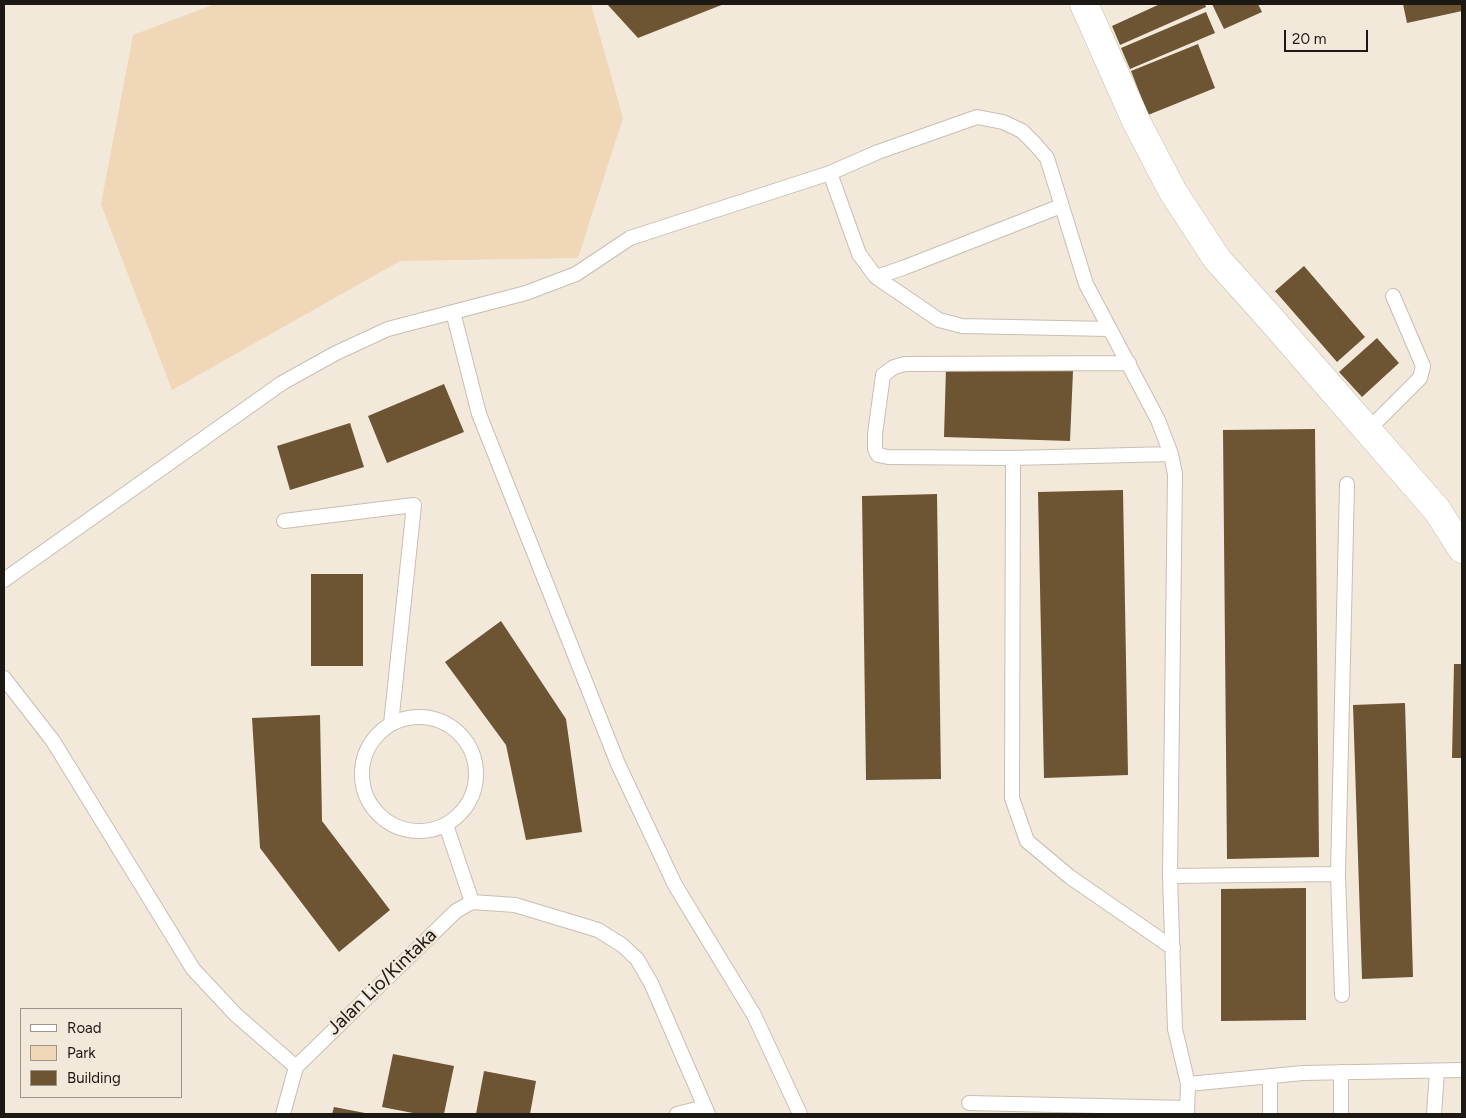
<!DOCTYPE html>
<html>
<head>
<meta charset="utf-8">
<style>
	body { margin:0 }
	#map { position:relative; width:1466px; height:1118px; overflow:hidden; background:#f3e9db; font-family:Figtree,sans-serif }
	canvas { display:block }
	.frame { position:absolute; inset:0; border:5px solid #1c1813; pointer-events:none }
	.legend { position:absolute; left:20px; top:1008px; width:162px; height:90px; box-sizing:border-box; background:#f3e9db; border:1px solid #9d958b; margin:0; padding:6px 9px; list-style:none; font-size:15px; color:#1c1813 }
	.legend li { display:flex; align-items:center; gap:10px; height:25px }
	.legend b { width:25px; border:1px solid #9d958b }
	.scale { position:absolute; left:1284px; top:30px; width:84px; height:22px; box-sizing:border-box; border:2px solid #1c1813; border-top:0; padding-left:6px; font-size:15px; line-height:18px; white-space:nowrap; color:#1c1813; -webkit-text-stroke:4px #f3e9db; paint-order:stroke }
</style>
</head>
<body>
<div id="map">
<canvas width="1466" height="1118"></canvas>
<div class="frame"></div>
<ul class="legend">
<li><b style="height:6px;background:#fff"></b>Road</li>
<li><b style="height:14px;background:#f0d7b8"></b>Park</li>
<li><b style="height:14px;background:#6d5432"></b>Building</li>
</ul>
<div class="scale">20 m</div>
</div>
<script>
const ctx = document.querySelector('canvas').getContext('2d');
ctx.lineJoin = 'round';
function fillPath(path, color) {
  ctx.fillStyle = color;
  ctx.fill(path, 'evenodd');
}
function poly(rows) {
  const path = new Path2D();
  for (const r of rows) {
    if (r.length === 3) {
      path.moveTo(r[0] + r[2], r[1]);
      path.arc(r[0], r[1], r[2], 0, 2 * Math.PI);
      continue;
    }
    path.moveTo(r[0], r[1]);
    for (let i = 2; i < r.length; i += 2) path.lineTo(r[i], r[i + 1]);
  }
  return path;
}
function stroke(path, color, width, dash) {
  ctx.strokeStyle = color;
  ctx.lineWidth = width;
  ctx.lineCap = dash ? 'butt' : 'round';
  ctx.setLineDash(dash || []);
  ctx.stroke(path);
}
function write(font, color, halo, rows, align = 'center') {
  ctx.font = font + ' Figtree,sans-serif';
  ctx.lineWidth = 5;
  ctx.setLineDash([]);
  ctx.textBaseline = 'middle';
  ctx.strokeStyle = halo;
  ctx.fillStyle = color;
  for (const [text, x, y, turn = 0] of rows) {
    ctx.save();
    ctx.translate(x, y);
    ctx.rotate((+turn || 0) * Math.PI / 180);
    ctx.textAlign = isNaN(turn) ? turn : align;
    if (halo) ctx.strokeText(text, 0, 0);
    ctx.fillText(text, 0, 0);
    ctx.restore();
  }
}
const green = poly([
	[215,4,591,4,623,118,578,258,400,261,172,390,101,204,133,35]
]);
const building = poly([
	[607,4,724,4,638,38],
	[1160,4,1205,4,1206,7,1120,45,1112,26],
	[1212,4,1258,4,1262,12,1224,29],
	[1403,4,1462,4,1462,11,1407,23],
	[1206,12,1215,33,1130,69,1121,48],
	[1198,44,1215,88,1148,115,1131,71],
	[1304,266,1365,337,1337,362,1275,291],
	[1377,338,1399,363,1362,397,1339,372],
	[946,368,1073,371,1070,441,944,437],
	[444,384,464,432,387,463,368,416],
	[350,423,364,467,290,490,277,446],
	[1315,429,1319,857,1227,859,1223,430],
	[1123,490,1128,775,1044,778,1038,492],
	[937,494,941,779,866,780,862,496],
	[311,574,363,574,363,666,311,666],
	[501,621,566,719,582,832,526,840,506,745,445,662],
	[1454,664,1462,664,1462,758,1452,758],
	[1405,703,1413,977,1362,979,1353,705],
	[320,715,322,821,390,910,339,952,260,848,252,718],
	[1306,888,1306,1020,1221,1021,1221,889],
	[393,1054,454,1066,444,1114,418,1114,382,1107],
	[484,1071,536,1081,530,1114,476,1114],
	[334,1107,365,1113,365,1114,332,1114]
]);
const service = poly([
	[830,173,859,254,876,277,903,268,1061,206],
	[876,277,939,320,962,326,1109,329],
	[453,312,479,414,618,764,675,885,754,1015,800,1114],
	[1367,431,1420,378,1423,366,1393,296],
	[1171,454,1013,458,1012,798,1027,841,1070,877,1173,948],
	[1013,458,888,457,878,455,875,449,875,434,883,375,894,367,905,364,1129,363],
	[284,521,414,505,391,724],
	[4,580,282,383,336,353,388,329,526,293,576,274,630,238,830,173,878,152,977,117,1003,122,1022,131,1035,144,1047,158,1086,284,1158,420,1171,454,1175,474,1170,876,1175,1029,1188,1084,1187,1114],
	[4,678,53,741,193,969,236,1015,296,1067,283,1114],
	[419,774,57],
	[446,825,472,902],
	[1338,874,1342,995],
	[1170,876,1338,874,1347,484],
	[296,1067,456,911,472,902,515,905,598,930,622,945,637,959,651,983,708,1114],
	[1341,1072,1341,1114],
	[1270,1076,1270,1114],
	[1188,1084,1303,1073,1462,1070],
	[969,1103,1187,1108],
	[677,1114,705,1107],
	[1434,1114,1437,1071]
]);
const minor = poly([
	[1084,4,1136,121,1173,192,1217,259,1270,318,1437,510,1462,549]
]);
const streetNames = [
	["Jalan Lio/Kintaka",382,982,-44]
];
fillPath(green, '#f0d7b8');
fillPath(building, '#6d5432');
stroke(service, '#c8beb1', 16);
stroke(minor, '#c8beb1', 29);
stroke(service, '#fff', 14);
stroke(minor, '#fff', 28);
write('19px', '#1c1813', '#f3e9db', streetNames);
</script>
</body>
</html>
